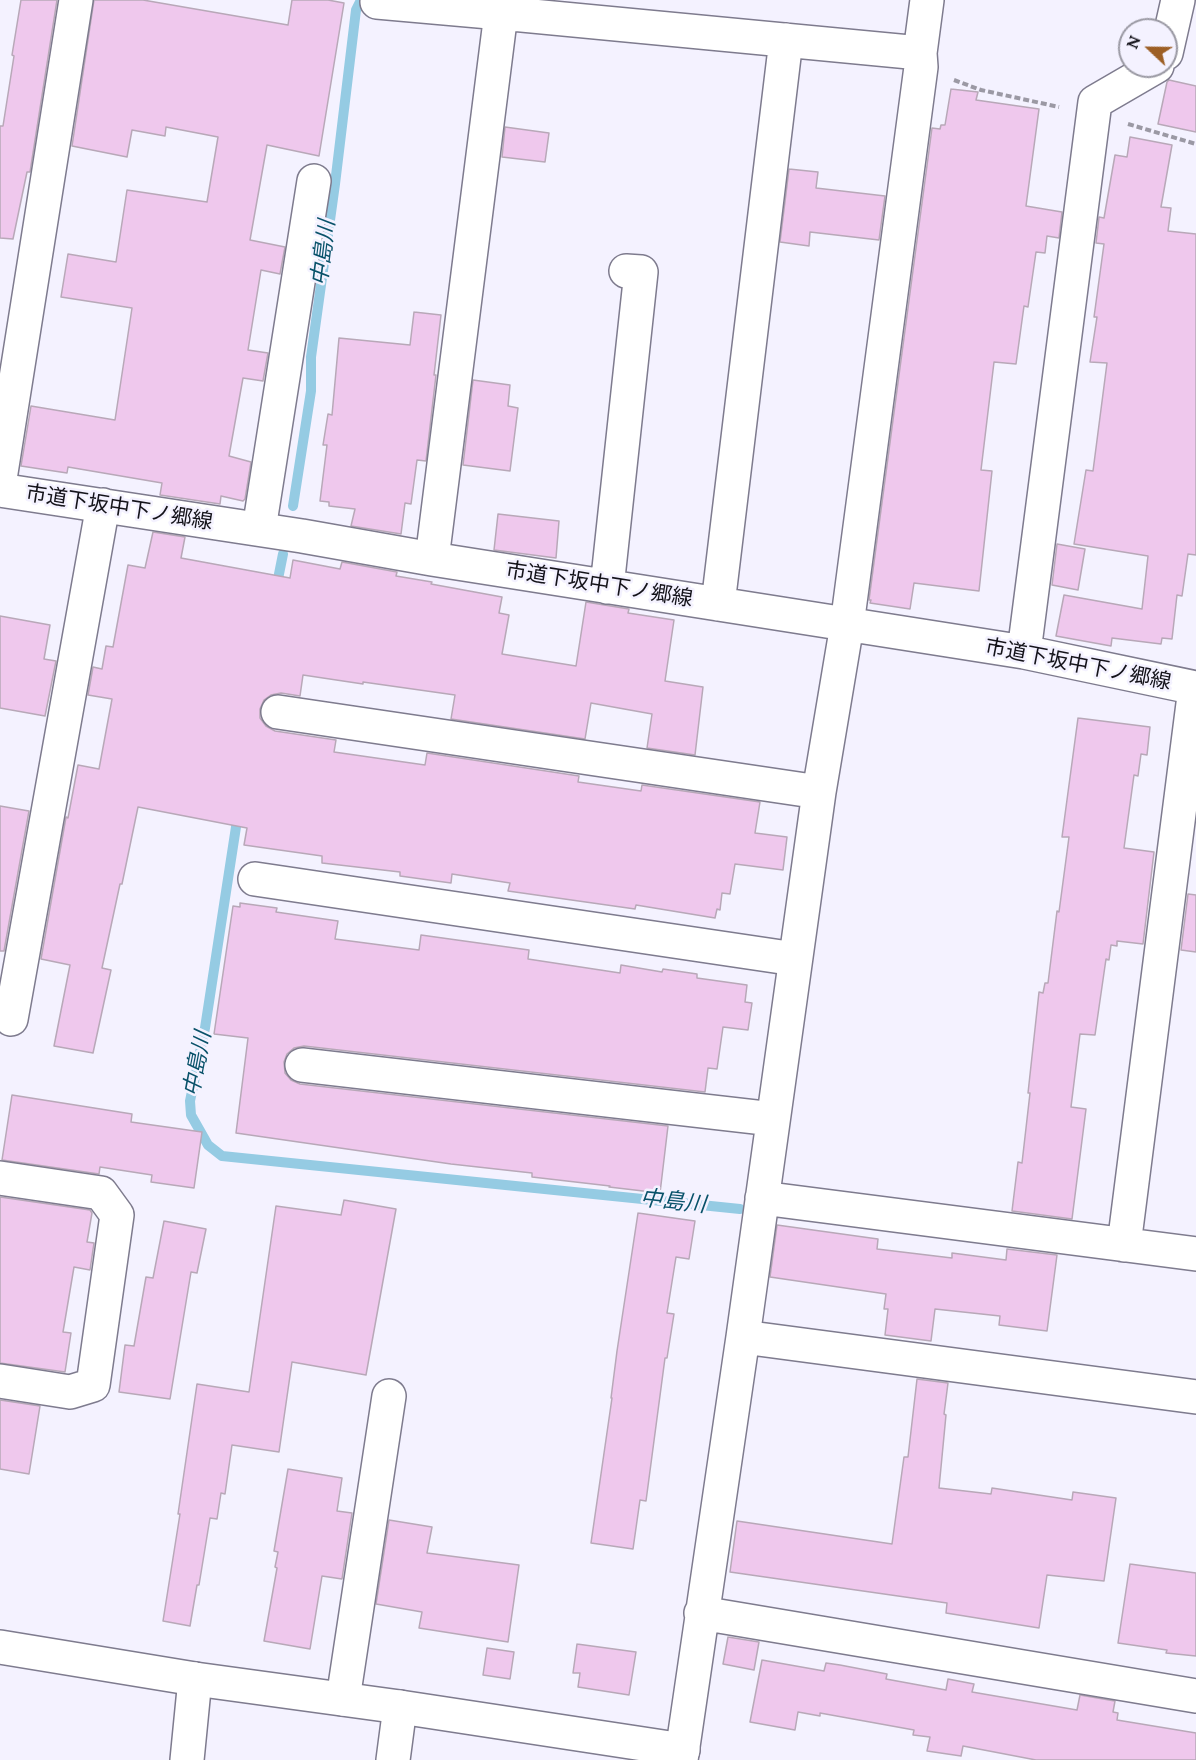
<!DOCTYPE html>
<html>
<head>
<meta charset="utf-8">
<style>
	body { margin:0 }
	#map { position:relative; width:1196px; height:1760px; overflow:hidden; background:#f4f2ff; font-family:Lora,serif }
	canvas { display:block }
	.north { position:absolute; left:1118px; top:18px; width:60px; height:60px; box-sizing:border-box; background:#f4f2ff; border:2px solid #9a99a3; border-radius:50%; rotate:292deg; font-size:16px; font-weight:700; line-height:24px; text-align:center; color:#14131a }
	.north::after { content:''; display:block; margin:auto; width:21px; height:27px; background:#9d5f25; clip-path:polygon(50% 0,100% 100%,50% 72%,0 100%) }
</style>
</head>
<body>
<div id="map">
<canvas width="1196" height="1760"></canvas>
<div class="north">N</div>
</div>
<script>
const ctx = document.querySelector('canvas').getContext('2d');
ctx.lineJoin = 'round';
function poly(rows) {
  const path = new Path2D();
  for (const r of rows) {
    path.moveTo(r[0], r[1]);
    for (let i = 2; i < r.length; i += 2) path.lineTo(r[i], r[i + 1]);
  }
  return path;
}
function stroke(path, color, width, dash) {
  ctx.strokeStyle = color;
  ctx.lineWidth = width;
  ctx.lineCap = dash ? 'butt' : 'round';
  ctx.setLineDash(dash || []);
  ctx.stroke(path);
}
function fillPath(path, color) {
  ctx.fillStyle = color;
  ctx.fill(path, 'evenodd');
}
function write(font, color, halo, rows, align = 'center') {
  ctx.font = font + ' Lora,"Noto Sans JP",serif';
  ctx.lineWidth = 5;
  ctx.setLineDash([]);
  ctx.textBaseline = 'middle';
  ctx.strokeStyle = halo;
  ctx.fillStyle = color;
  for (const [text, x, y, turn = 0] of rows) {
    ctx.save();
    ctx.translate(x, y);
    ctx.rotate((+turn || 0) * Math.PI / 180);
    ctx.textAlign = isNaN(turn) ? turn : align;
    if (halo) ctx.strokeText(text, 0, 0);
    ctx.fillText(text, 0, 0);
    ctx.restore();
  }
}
const stream = poly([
	[293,506,311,391,311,357,335,184,356,10,361,0],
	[276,589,283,554],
	[238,814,205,1028,190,1101,191,1115,208,1145,222,1156,740,1209]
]);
const building = poly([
	[21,0,57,0,30,172,27,172,13,239,0,238,0,126,3,126,14,56,12,55,21,0],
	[94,0,143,0,288,25,292,0,328,0,344,3,319,156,267,145,250,240,285,247,280,274,261,270,248,350,268,353,263,381,243,378,229,456,251,462,245,499,243,501,221,496,220,504,160,495,162,483,68,467,67,473,21,466,31,406,115,420,132,308,61,297,68,254,116,262,127,190,207,202,218,137,166,127,165,136,132,130,127,157,72,146,94,0],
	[1169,80,1196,86,1196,132,1158,124,1167,82,1169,80],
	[951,89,978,92,976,100,1039,109,1026,206,1062,212,1059,238,1047,236,1045,253,1036,252,1028,307,1024,306,1016,364,994,362,981,470,992,471,979,591,914,583,910,609,870,603,871,600,869,600,932,128,940,129,941,125,945,125,951,89],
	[505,127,549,133,545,162,502,157,505,127],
	[1130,137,1172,145,1161,207,1171,208,1168,231,1196,234,1196,555,1188,554,1182,596,1177,595,1172,639,1162,638,1161,644,1112,638,1111,646,1056,636,1064,595,1142,609,1148,556,1074,544,1086,470,1093,471,1107,363,1090,362,1097,317,1094,317,1104,244,1096,243,1099,217,1104,218,1115,155,1127,157,1130,137],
	[789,169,818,172,816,188,885,196,879,240,810,232,809,246,780,242,789,169],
	[414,312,441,315,434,375,436,375,426,461,417,460,411,504,405,503,401,534,351,526,355,509,329,506,329,502,320,501,327,445,323,445,328,414,332,415,339,338,410,345,414,312],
	[473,380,510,385,508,406,518,408,510,471,463,465,473,380],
	[498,514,559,521,556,558,494,550,498,514],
	[153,532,185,537,181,558,290,578,293,560,340,569,342,562,397,572,396,576,432,582,431,584,502,597,499,613,509,615,502,654,576,666,586,602,629,609,628,613,674,620,665,681,703,687,695,755,647,748,652,714,591,703,585,739,451,719,455,695,363,682,363,684,303,675,300,696,281,693,271,695,264,700,260,709,260,718,266,726,275,731,336,740,334,752,425,765,427,753,579,776,578,782,641,791,642,785,760,802,755,833,787,837,783,870,735,864,730,894,722,893,720,910,717,909,715,918,636,905,635,909,508,891,510,883,452,874,451,883,400,876,400,872,322,863,322,856,244,845,247,828,138,807,122,884,120,884,102,968,111,970,93,1053,54,1046,70,965,41,959,66,817,68,818,78,765,99,769,112,699,88,695,93,667,102,669,106,646,113,647,128,565,145,568,153,532],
	[1057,544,1085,549,1078,590,1052,585,1057,544],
	[0,616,50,625,44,659,56,661,45,716,0,708,0,616],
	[1078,718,1150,727,1147,755,1141,754,1138,776,1134,775,1124,848,1154,852,1143,944,1117,941,1117,946,1111,945,1109,960,1106,959,1095,1035,1080,1034,1071,1107,1086,1109,1072,1219,1012,1211,1018,1162,1022,1163,1030,1093,1028,1093,1039,992,1043,993,1045,983,1048,983,1057,911,1059,912,1069,837,1062,837,1078,718],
	[0,806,29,811,4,951,0,951,0,806],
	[1188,894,1196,895,1196,952,1181,950,1188,894],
	[240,903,277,908,276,912,338,921,335,939,419,950,421,935,529,950,528,959,620,973,621,965,662,972,663,969,697,974,697,978,747,985,745,1002,752,1003,748,1030,723,1027,717,1069,708,1068,705,1092,304,1046,294,1048,287,1054,284,1062,285,1073,291,1080,300,1084,668,1126,660,1193,609,1187,610,1186,532,1177,532,1173,451,1164,236,1133,248,1038,214,1034,233,906,240,907,240,903],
	[12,1095,132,1114,131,1122,202,1132,194,1188,151,1182,152,1175,100,1167,99,1174,2,1160,12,1095],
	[0,1197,90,1210,92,1213,87,1242,94,1243,90,1270,74,1267,63,1332,71,1333,65,1372,0,1363,0,1197],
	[344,1200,396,1209,366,1375,292,1362,279,1452,232,1445,225,1494,221,1493,217,1519,210,1518,199,1585,197,1585,190,1626,163,1621,180,1514,178,1514,197,1384,249,1392,276,1206,341,1215,344,1200],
	[638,1213,695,1221,689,1259,676,1257,667,1313,674,1314,667,1358,665,1358,646,1501,640,1500,633,1549,591,1543,612,1398,611,1398,617,1351,638,1213],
	[164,1221,206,1229,197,1273,191,1272,170,1399,119,1392,125,1345,134,1346,146,1277,153,1278,164,1221],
	[777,1225,878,1239,877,1249,952,1258,952,1253,1006,1260,1007,1249,1057,1255,1047,1331,999,1325,1000,1316,935,1309,931,1341,885,1335,888,1309,884,1309,886,1294,770,1277,777,1225],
	[917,1379,948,1383,944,1414,946,1415,939,1488,991,1494,992,1488,1072,1500,1073,1492,1116,1498,1104,1581,1047,1575,1039,1628,946,1613,947,1603,730,1572,737,1521,892,1544,904,1457,908,1457,917,1379],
	[0,1400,40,1406,29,1474,0,1469,0,1400],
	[288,1469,342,1478,337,1511,352,1513,342,1579,322,1576,310,1649,264,1641,277,1568,275,1567,278,1552,274,1551,288,1469],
	[389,1520,432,1527,427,1553,519,1565,508,1642,419,1628,422,1612,376,1604,389,1520],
	[1130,1564,1196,1573,1196,1656,1166,1653,1167,1650,1118,1643,1130,1564],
	[728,1637,759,1642,754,1670,723,1664,728,1637],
	[577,1644,636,1652,629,1695,578,1687,580,1673,573,1673,577,1644],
	[487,1648,514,1652,510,1679,483,1675,487,1648],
	[762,1660,824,1671,826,1663,840,1665,887,1674,886,1679,946,1690,948,1679,974,1684,972,1692,1077,1710,1080,1695,1115,1701,1113,1712,1118,1713,1117,1720,1196,1733,1196,1760,1036,1760,963,1746,961,1756,927,1751,930,1737,913,1735,914,1730,820,1713,820,1716,798,1712,795,1730,750,1722,762,1660]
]);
const path = poly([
	[954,80,981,90,1059,107],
	[1128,124,1196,144]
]);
const street = poly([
	[377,2,501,13],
	[1166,53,1178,0],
	[0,479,76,0],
	[0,490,302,536,432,559,1024,652,1196,688],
	[259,529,314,181],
	[432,559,501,13,920,53],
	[607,587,641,272,626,271],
	[718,604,786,40],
	[1024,652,1095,102,1157,66],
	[278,712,819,792],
	[255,879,795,959],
	[11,1019,103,505],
	[302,1065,773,1119],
	[0,1178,101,1193,117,1215,93,1385,70,1392,0,1381],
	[762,1198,1196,1254],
	[1124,1245,1195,688],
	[743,1337,1196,1397],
	[701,1613,1196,1696],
	[343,1699,389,1396],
	[187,1760,195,1679],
	[393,1760,400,1707],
	[681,1760,743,1337,819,792,847,625,921,67,920,53,927,0]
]);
const secondary = poly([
	[0,1647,195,1679,400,1707,683,1750]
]);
const streetNames = [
	["市道下坂中下ノ郷線",119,508,9],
	["市道下坂中下ノ郷線",599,585,9],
	["市道下坂中下ノ郷線",1078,665,11]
];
const waterNames = [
	["中島川",324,253,-83],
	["中島川",198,1064,-79],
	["中島川",673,1202,6]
];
stroke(stream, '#95cbe3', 10);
fillPath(building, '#efc8ed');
stroke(building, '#b8a8b8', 1.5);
stroke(street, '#7e7b8e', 36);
stroke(secondary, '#7e7b8e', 36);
stroke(path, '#9b99a4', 4, [6, 3]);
stroke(street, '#fff', 33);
stroke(secondary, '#fff', 33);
write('21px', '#14131a', '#f4f2ff', streetNames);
write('italic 22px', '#09526a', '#f4f2ff', waterNames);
</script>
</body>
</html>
